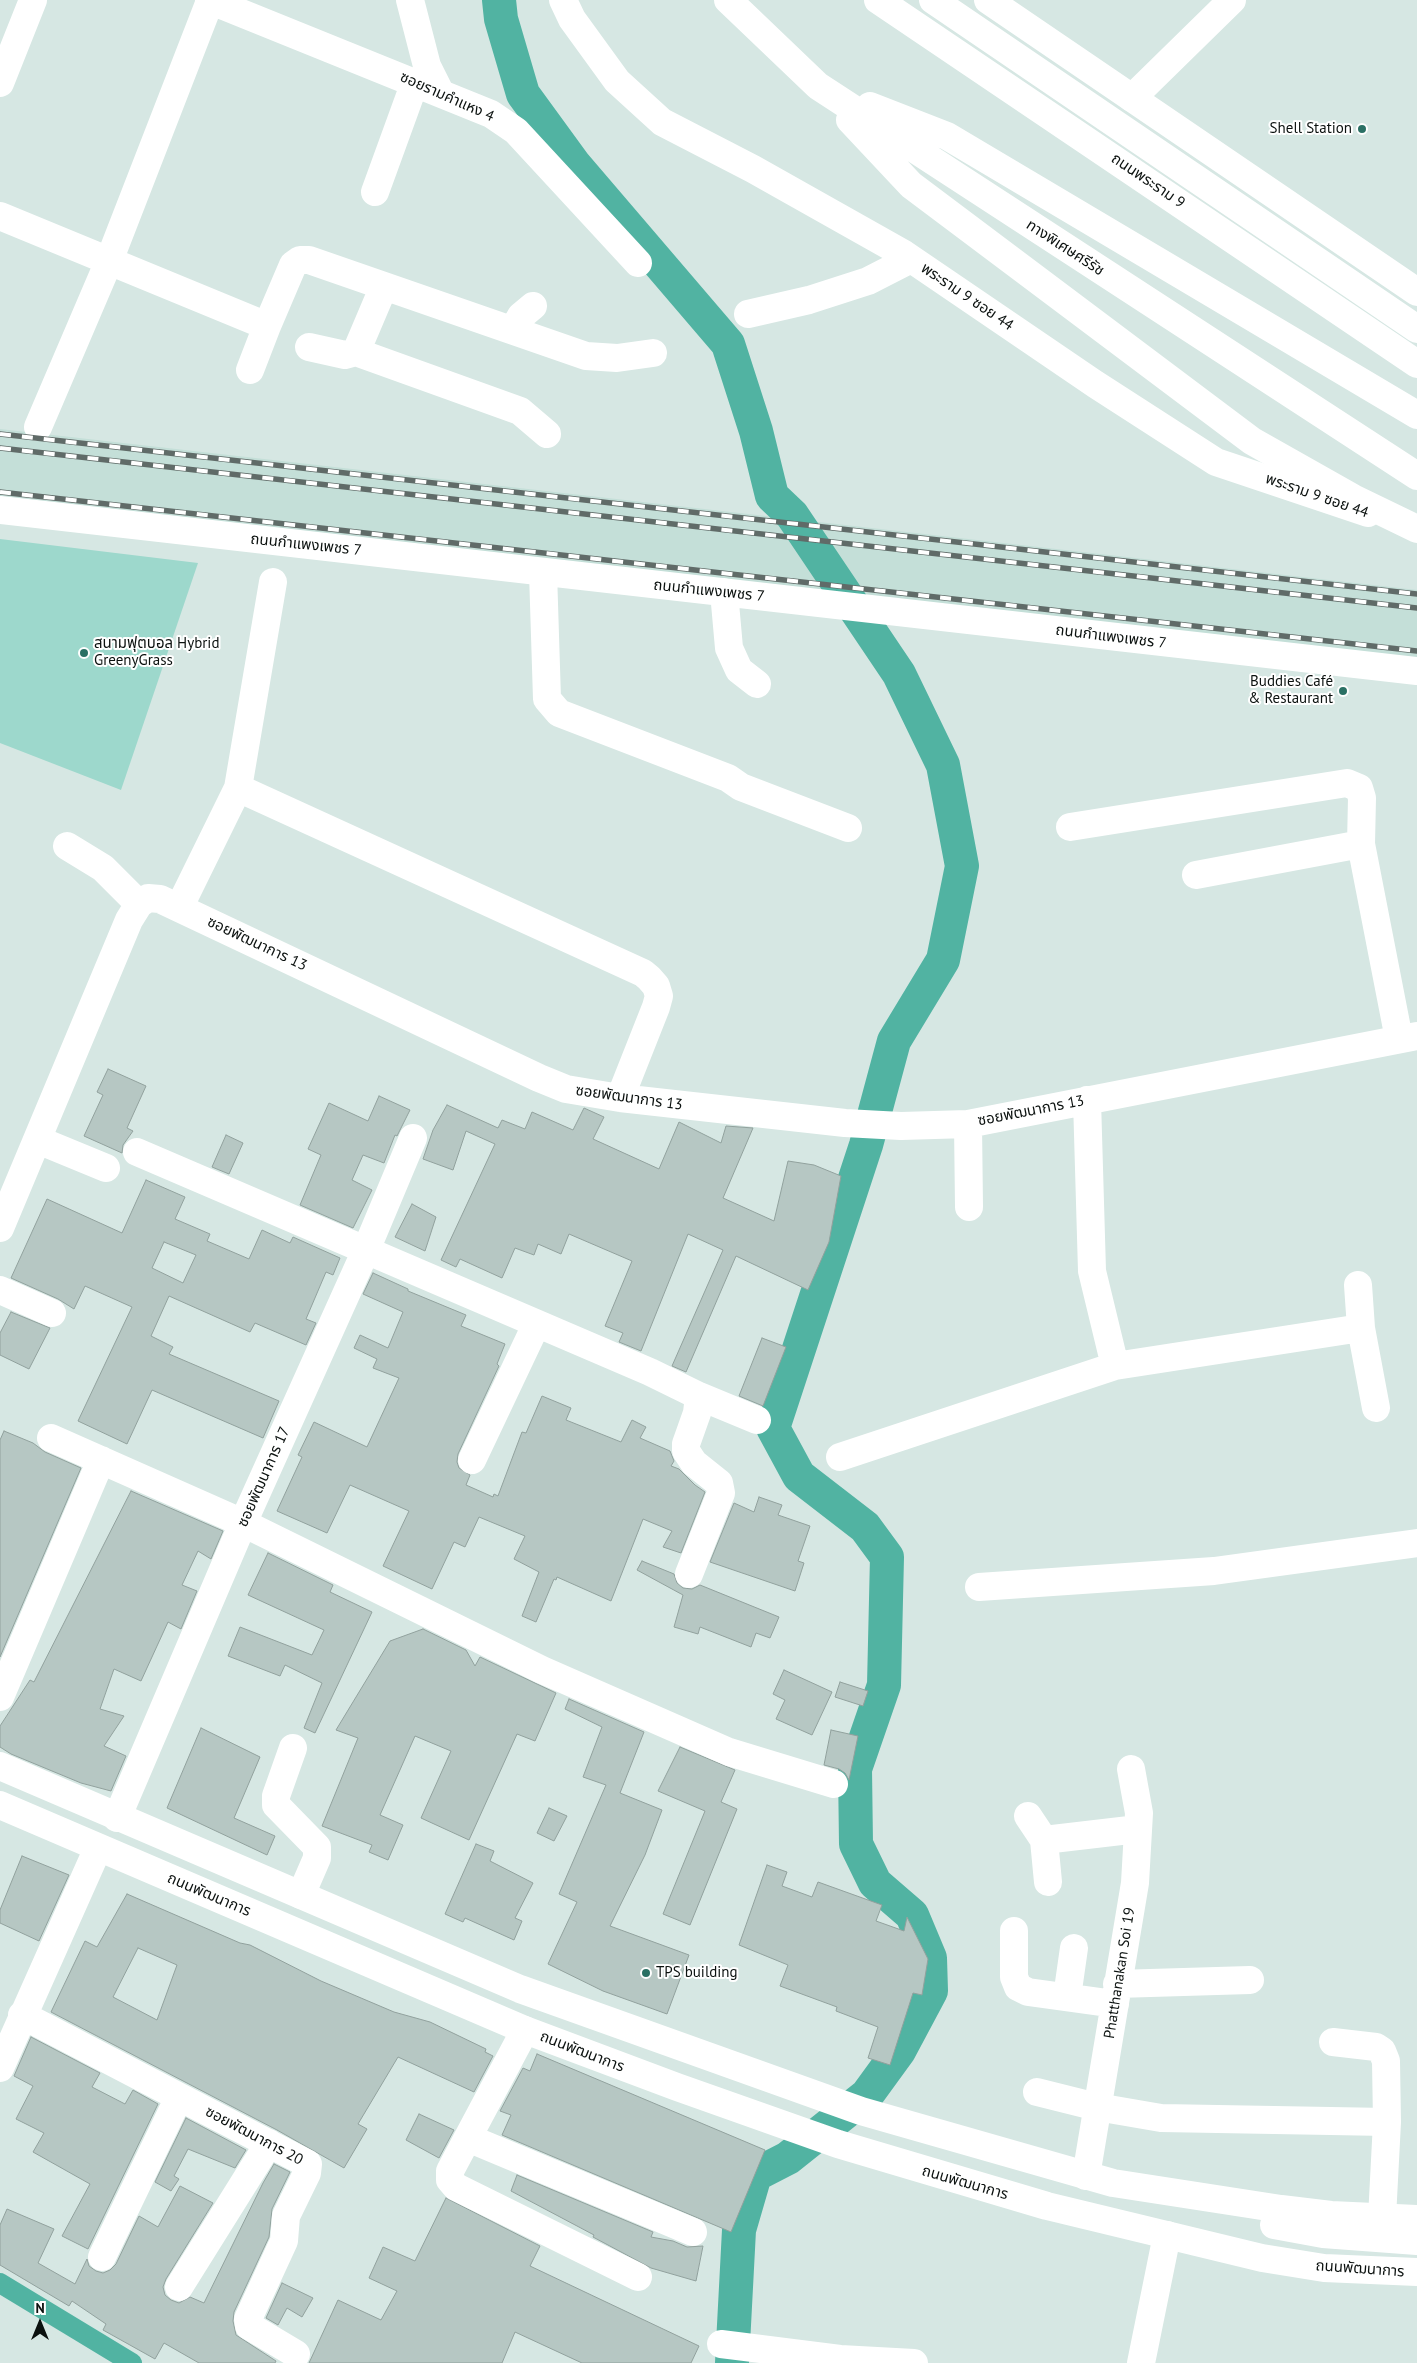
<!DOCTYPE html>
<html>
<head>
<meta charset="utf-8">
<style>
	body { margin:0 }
	#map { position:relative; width:1417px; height:2363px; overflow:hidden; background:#d6e7e3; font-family:"PT Sans",sans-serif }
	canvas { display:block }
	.north { position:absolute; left:15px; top:2298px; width:50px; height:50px; -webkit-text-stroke:4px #fff; paint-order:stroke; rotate:0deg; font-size:14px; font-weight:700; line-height:20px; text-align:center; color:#0b110f }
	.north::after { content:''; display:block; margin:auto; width:18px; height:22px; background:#0b110f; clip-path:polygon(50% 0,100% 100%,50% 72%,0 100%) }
</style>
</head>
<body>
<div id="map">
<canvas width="1417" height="2363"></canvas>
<div class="north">N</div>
</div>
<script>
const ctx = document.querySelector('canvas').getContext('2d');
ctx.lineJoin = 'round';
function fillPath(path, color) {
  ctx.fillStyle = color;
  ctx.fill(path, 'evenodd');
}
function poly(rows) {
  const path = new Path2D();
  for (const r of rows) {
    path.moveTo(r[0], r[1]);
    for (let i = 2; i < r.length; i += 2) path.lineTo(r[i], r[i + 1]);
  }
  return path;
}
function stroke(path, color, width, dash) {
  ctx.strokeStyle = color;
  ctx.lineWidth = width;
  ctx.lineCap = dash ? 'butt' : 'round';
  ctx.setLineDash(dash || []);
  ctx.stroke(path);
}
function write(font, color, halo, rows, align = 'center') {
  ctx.font = font + ' "PT Sans","Noto Sans Thai",sans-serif';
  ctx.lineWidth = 4;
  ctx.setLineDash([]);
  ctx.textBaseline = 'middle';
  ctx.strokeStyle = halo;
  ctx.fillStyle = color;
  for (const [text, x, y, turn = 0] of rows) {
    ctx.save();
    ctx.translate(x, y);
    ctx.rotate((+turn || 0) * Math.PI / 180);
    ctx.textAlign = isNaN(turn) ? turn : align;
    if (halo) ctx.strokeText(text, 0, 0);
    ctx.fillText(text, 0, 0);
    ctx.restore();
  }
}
const built = poly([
	[0,429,1417,590,1417,670,0,504]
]);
const green = poly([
	[0,539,198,563,121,790,0,743]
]);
const canal = poly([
	[0,2283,132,2363]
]);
const river = poly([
	[499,0,501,19,523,94,574,164,728,344,756,431,772,496,792,515,899,674,943,765,962,866,943,960,894,1041,866,1145,773,1428,799,1476,865,1527,887,1557,884,1685,855,1769,856,1844,875,1883,912,1915,930,1958,931,1991,899,2051,867,2095,788,2158,755,2175,739,2230,732,2363]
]);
const building = poly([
	[108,1069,146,1086,127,1128,133,1131,123,1145,122,1153,84,1136,103,1095,97,1092,108,1069],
	[379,1096,410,1110,397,1136,395,1135,384,1163,363,1155,352,1180,372,1190,353,1228,300,1205,321,1155,308,1149,329,1103,368,1121,379,1096],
	[447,1105,498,1128,502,1120,525,1129,532,1112,573,1130,584,1108,604,1117,593,1139,659,1169,679,1122,721,1143,726,1126,753,1128,723,1198,774,1221,788,1161,814,1165,841,1176,829,1242,808,1290,736,1256,686,1372,672,1366,723,1250,688,1234,641,1351,619,1342,623,1333,605,1326,632,1261,569,1234,561,1254,538,1244,534,1255,515,1248,502,1278,460,1259,456,1267,441,1260,495,1144,466,1131,453,1170,423,1159,433,1130,447,1105],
	[226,1135,243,1143,229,1174,212,1167,226,1135],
	[146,1180,185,1197,175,1219,210,1234,207,1241,249,1259,262,1230,290,1243,293,1237,340,1258,333,1275,326,1272,306,1319,316,1323,306,1345,255,1323,250,1332,169,1296,151,1336,173,1347,169,1354,279,1401,263,1438,152,1390,127,1444,78,1421,132,1307,85,1286,74,1309,58,1299,11,1278,47,1199,122,1233,146,1180],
	[164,1242,196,1255,183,1283,152,1268,164,1242],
	[412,1204,436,1217,425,1251,395,1237,412,1204],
	[373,1273,408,1289,408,1291,466,1315,461,1326,505,1344,497,1364,499,1366,458,1454,457,1462,459,1468,470,1475,466,1485,493,1497,494,1494,498,1496,522,1432,526,1433,542,1396,571,1408,566,1420,621,1442,632,1420,646,1427,640,1438,670,1451,674,1461,671,1466,679,1469,695,1485,705,1492,681,1553,663,1547,672,1531,643,1519,611,1601,557,1577,556,1580,554,1579,536,1622,522,1616,539,1572,514,1559,525,1536,479,1517,465,1547,454,1542,432,1589,383,1566,409,1511,350,1485,327,1533,277,1511,302,1457,298,1455,314,1422,367,1447,399,1378,373,1368,377,1359,354,1348,360,1335,388,1348,403,1312,363,1294,373,1273],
	[11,1312,50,1328,29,1369,0,1355,0,1333,11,1312],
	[762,1338,786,1347,763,1406,739,1396,762,1338],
	[4,1431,33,1443,45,1452,81,1468,0,1657,0,1440,4,1431],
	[131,1491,223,1531,211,1559,198,1551,182,1585,197,1591,181,1629,168,1622,141,1681,114,1669,100,1709,124,1716,104,1746,126,1756,111,1791,81,1783,11,1754,0,1747,0,1726,30,1680,34,1682,131,1491],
	[759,1497,782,1505,778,1515,810,1526,798,1561,804,1563,795,1591,710,1562,734,1503,754,1512,759,1497],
	[268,1553,333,1585,330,1592,372,1612,315,1733,304,1728,322,1683,285,1665,280,1676,228,1656,240,1627,312,1655,324,1630,248,1595,268,1553],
	[642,1561,674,1574,677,1583,683,1588,692,1589,700,1585,779,1617,770,1638,756,1633,751,1647,700,1627,698,1634,674,1627,683,1595,637,1570,642,1561],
	[423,1629,466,1650,475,1666,480,1657,556,1693,535,1741,517,1734,469,1840,421,1818,451,1751,415,1736,380,1815,403,1825,388,1860,369,1852,372,1845,322,1826,358,1738,336,1730,390,1641,423,1629],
	[784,1670,832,1692,812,1735,776,1719,785,1700,773,1694,784,1670],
	[840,1682,868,1691,863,1706,835,1697,840,1682],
	[569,1699,644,1732,620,1793,662,1810,645,1855,610,1926,689,1955,667,2014,603,1991,548,1964,577,1902,559,1894,606,1785,583,1777,602,1727,565,1709,569,1699],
	[201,1728,260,1757,234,1818,275,1836,267,1855,167,1808,201,1728],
	[831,1730,858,1736,849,1780,845,1773,839,1769,824,1765,831,1730],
	[680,1747,735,1770,721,1802,737,1809,690,1925,663,1914,705,1811,658,1791,680,1747],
	[549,1808,567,1816,554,1841,537,1833,549,1808],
	[476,1844,494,1851,490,1861,533,1883,515,1918,522,1921,514,1940,465,1918,463,1922,445,1914,476,1844],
	[22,1856,69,1875,39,1941,0,1923,0,1910,22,1856],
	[767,1865,787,1872,782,1886,812,1897,818,1882,882,1905,876,1921,904,1931,907,1917,928,1959,922,1995,913,1993,890,2065,868,2058,878,2027,836,2011,837,2007,780,1986,788,1965,739,1945,767,1865],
	[127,1894,240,1943,250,1945,321,1981,394,2012,430,2022,486,2049,485,2052,493,2056,474,2092,398,2057,358,2124,367,2129,344,2168,277,2130,51,2012,85,1941,97,1947,127,1894],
	[138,1948,177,1965,157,2020,113,1997,138,1948],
	[31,2037,100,2073,92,2087,125,2104,133,2090,158,2104,88,2249,62,2236,90,2184,33,2152,44,2133,16,2119,33,2086,14,2076,31,2037],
	[537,2054,765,2150,731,2232,502,2135,511,2115,500,2111,523,2068,530,2071,537,2054],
	[419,2114,454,2130,439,2158,406,2140,419,2114],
	[186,2118,246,2150,235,2168,188,2149,174,2176,179,2179,171,2191,155,2182,186,2118],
	[274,2164,290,2172,272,2209,269,2237,234,2312,233,2321,236,2335,276,2361,275,2363,199,2363,164,2343,155,2359,103,2330,106,2324,72,2301,69,2306,0,2265,0,2225,7,2209,54,2229,38,2263,75,2284,87,2259,89,2266,96,2271,103,2273,110,2270,116,2264,139,2216,158,2227,180,2186,213,2203,166,2279,163,2287,165,2295,171,2300,179,2303,190,2297,204,2303,263,2183,274,2164],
	[517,2175,653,2232,651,2237,673,2241,687,2247,703,2246,696,2281,651,2268,593,2237,594,2235,511,2191,517,2175],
	[446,2198,540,2246,530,2266,699,2346,691,2363,582,2363,515,2332,502,2363,309,2363,338,2300,381,2320,397,2291,369,2278,383,2247,415,2261,446,2198],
	[282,2283,313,2298,302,2317,287,2308,278,2325,266,2318,282,2283]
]);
const minor = poly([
	[209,0,491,114,516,131,638,263],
	[410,0,427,66,440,92],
	[563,0,572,19,617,81,662,122,753,169,904,254,1095,384,1216,462,1368,513],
	[0,83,33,0],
	[1132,98,1232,0],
	[375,192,415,82],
	[0,216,267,326,293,265,300,260,309,260,586,356,617,358,653,353],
	[748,314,809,300,868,281,911,259],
	[513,330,521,316,533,306],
	[309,347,345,355,356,352,384,286],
	[356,352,520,411,547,434],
	[250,370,267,326],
	[38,427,109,261,210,1],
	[0,510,1417,671],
	[543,572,547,699,559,713,728,778,741,787,848,828],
	[724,592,729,648,739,670,757,684],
	[238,788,643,973,649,978,656,986,659,996,656,1007,620,1098],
	[1070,827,1347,783,1359,788,1362,798,1361,844],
	[67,846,103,868,139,904],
	[1196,875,1361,844,1399,1039],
	[179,908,238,788,273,582],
	[1087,1100,1092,1271,1115,1366],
	[968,1124,969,1207],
	[38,1140,106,1168],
	[137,1152,650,1372,699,1396,697,1413,686,1444,686,1451,694,1463,719,1483,721,1493,689,1574],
	[0,1228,129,920,139,904,148,898,160,899,179,908,539,1078,566,1089,620,1098,845,1123,901,1126,968,1124,1417,1036],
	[1358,1285,1361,1328,1376,1408],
	[0,1290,52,1313],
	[699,1396,757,1420],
	[51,1438,243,1523,542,1670,729,1752,834,1784],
	[840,1457,1115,1366,1361,1328],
	[472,1460,536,1325],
	[979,1587,1214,1571,1417,1543],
	[0,1697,101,1460],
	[293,1748,276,1796,276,1805,317,1847,317,1858,301,1895],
	[1028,1816,1044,1840,1048,1882],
	[117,1818,243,1523,366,1250,413,1138],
	[1044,1840,1138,1829],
	[1014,1931,1014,1977,1018,1987,1028,1992,1115,2004],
	[1117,1984,1250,1980],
	[1067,1997,1074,1948],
	[22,2015,308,2164,307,2173,286,2216,284,2241,248,2319,249,2326,296,2354],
	[525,2030,450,2171,450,2180,456,2187,638,2277],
	[1333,2042,1376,2047,1382,2051,1386,2061,1387,2122,1382,2218],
	[0,2068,98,1848],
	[1037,2092,1097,2107,1161,2118,1387,2122],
	[468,2138,693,2232],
	[1086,2176,1135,1883,1139,1813,1131,1769],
	[102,2257,179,2097],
	[179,2287,269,2143],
	[721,2344,840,2359,914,2363],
	[1141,2363,1167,2235]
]);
const major = poly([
	[878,0,1417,364],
	[988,0,1417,292],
	[0,1766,520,1989,861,2111,1113,2183,1281,2209,1331,2215,1417,2219],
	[0,1805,525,2030,677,2087,838,2144,1047,2206,1262,2258,1324,2268,1417,2272],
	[1274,2225,1323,2234,1417,2241]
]);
const highway = poly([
	[728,0,818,86,1417,476],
	[933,0,1417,329],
	[870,106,947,136,1417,415],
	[850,120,911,185,1252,441,1353,498,1417,529]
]);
const rail = poly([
	[0,434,1417,594],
	[0,448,1417,608],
	[0,492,1417,651]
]);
const markers = [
	[1362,129,5,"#2a7064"],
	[84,653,5,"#2a7064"],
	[1343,691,5,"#2a7064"],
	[646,1973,5,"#2a7064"]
];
const streetNames = [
	["ซอยรามคำแหง 4",447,97,24],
	["ถนนพระราม 9",1148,181,34],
	["ทางพิเศษศรีรัช",1065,248,33],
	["พระราม 9 ซอย 44",967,297,34],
	["พระราม 9 ซอย 44",1317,496,19],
	["ถนนกำแพงเพชร 7",306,545,6],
	["ถนนกำแพงเพชร 7",709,591,6],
	["ถนนกำแพงเพชร 7",1111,637,7],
	["ซอยพัฒนาการ 13",257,944,25],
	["ซอยพัฒนาการ 13",629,1098,8],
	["ซอยพัฒนาการ 13",1031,1111,-11],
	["ซอยพัฒนาการ 17",264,1477,-66],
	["ถนนพัฒนาการ",209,1895,23],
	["Phatthanakan Soi 19",1120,1973,-81],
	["ถนนพัฒนาการ",582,2052,21],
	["ซอยพัฒนาการ 20",254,2136,28],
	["ถนนพัฒนาการ",965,2183,16],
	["ถนนพัฒนาการ",1360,2269,4]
];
const poiNames = [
	["Shell Station",1352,129],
	["สนามฟุตบอล Hybrid",94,644,"left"],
	["GreenyGrass",94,661,"left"],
	["Buddies Café",1333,682],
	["& Restaurant",1333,699],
	["TPS building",656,1973,"left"]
];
fillPath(built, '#c4dfd8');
fillPath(green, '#9dd8cc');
stroke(canal, '#51b3a2', 20);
stroke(river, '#51b3a2', 34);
fillPath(building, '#b6c7c3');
stroke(building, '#91a19d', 1);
stroke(minor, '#fff', 28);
stroke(major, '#fff', 28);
stroke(highway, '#fff', 28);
stroke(rail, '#606b68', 5.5);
stroke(rail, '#fff', 4, [11]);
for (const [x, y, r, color] of markers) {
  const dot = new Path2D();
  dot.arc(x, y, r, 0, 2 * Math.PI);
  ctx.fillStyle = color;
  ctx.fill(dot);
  stroke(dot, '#fff', 2);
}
write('15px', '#0b110f', '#fff', streetNames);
write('15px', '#0b110f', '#fff', poiNames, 'right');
</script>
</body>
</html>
